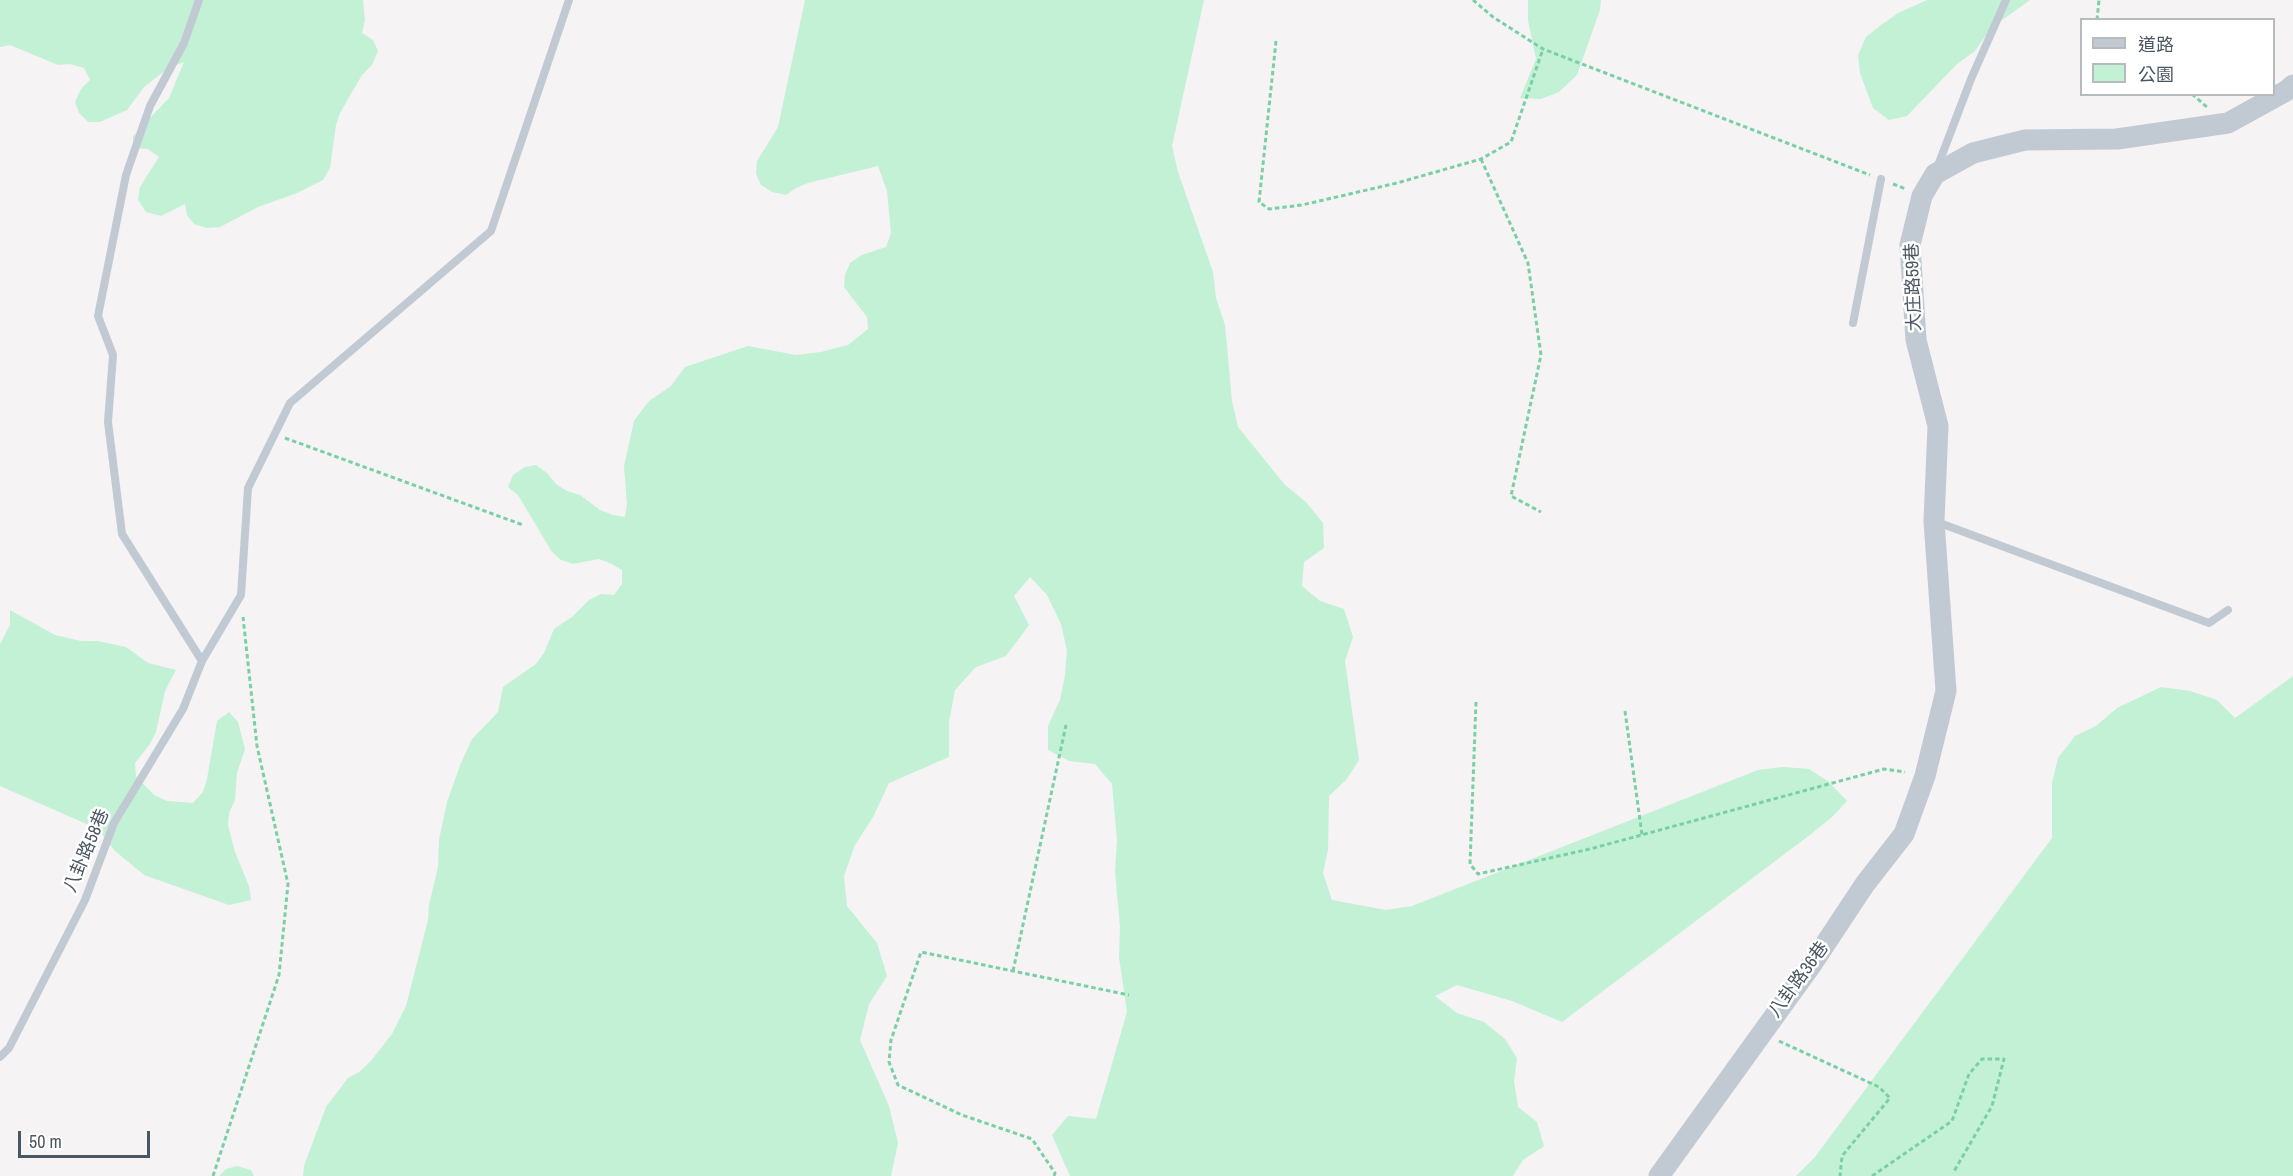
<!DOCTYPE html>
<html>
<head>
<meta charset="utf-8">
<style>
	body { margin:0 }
	#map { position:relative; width:2293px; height:1176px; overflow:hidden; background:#f5f3f3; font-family:"Archivo Narrow","Noto Sans TC",sans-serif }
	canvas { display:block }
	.legend { position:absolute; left:2080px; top:18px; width:195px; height:78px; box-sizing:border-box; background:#fff; border:2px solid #b7bbc0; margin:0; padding:8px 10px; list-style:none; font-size:18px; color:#4a5661 }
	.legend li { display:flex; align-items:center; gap:12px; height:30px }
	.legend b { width:30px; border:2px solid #b7bbc0 }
	.scale { position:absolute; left:18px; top:1131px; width:132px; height:27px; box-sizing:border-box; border:3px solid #4a5661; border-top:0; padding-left:8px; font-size:18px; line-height:21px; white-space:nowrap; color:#4a5661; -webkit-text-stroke:4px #fff; paint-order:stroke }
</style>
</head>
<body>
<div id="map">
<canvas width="2293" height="1176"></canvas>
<ul class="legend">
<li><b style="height:8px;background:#c1cad2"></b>道路</li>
<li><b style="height:16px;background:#c3f1d5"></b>公園</li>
</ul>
<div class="scale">50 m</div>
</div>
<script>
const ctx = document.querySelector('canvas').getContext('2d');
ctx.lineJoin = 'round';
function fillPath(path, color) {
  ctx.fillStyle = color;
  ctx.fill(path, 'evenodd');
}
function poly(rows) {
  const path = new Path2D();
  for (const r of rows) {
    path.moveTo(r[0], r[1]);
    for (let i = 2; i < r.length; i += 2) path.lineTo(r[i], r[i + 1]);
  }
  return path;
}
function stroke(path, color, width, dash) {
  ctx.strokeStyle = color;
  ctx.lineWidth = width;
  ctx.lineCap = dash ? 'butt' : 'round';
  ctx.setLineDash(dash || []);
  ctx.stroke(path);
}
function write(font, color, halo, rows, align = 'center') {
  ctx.font = font + ' "Archivo Narrow","Noto Sans TC",sans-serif';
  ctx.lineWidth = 5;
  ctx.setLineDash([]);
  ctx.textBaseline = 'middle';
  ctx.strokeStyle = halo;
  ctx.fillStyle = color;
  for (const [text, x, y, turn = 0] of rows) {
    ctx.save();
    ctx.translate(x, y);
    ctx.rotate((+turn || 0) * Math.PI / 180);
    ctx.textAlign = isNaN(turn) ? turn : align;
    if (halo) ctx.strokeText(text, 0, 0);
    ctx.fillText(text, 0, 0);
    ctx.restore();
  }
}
const green = poly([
	[0,0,363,0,365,20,362,33,373,40,378,51,372,65,362,75,340,113,336,125,330,168,323,180,297,193,258,207,220,227,207,228,194,224,187,215,185,204,161,216,146,212,138,200,140,187,159,157,148,149,133,148,133,136,169,98,184,62,170,67,144,87,127,110,100,122,88,122,79,113,75,102,81,89,90,80,84,68,70,64,58,65,10,45,0,47],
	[805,0,1204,0,1172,146,1178,172,1213,272,1216,298,1225,325,1232,401,1238,427,1285,485,1306,502,1323,523,1324,548,1304,562,1302,586,1320,601,1344,609,1353,637,1345,661,1359,760,1346,780,1329,796,1328,850,1323,873,1332,900,1386,910,1412,906,1758,770,1783,767,1809,769,1829,782,1847,801,1832,817,1811,834,1562,1022,1512,1001,1457,985,1435,996,1457,1013,1484,1022,1505,1039,1517,1058,1514,1081,1518,1107,1537,1122,1544,1146,1523,1160,1513,1176,1070,1176,1052,1135,1068,1116,1096,1119,1127,1012,1119,957,1120,927,1115,871,1117,841,1112,784,1095,764,1069,761,1048,750,1048,726,1060,700,1065,675,1067,651,1061,624,1047,595,1030,577,1014,596,1029,625,1006,656,976,667,955,690,949,722,949,757,889,783,873,817,855,845,844,876,847,906,877,943,887,976,869,1004,860,1040,889,1106,898,1143,891,1176,303,1176,304,1166,326,1107,348,1078,359,1072,370,1062,392,1034,406,1006,428,920,429,905,438,867,439,840,447,802,461,763,472,739,498,712,503,687,536,664,544,653,554,629,572,617,589,600,601,594,614,595,622,584,622,570,612,564,599,559,573,564,561,560,552,552,518,495,508,487,513,475,525,467,536,465,547,473,556,484,567,491,580,495,600,510,613,515,625,517,627,504,624,466,634,421,649,401,671,386,685,367,748,346,796,355,821,352,848,345,868,329,867,317,844,287,845,275,850,263,862,255,886,247,891,233,887,191,878,166,808,183,796,188,786,195,772,192,761,185,756,174,757,161,778,127],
	[1528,0,1601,0,1600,10,1577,75,1559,92,1541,99,1520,98,1536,59,1528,20],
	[1927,0,2030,0,1991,28,1975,51,1957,64,1907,116,1889,120,1873,108,1860,73,1858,55,1866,37,1881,25,1898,13],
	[10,610,55,635,81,641,98,641,126,647,148,663,176,670,165,691,156,732,150,744,135,763,136,776,154,795,167,801,193,803,203,792,207,779,217,721,229,712,238,722,245,749,237,773,235,800,229,813,228,825,235,852,249,886,251,900,229,905,144,875,114,850,98,829,0,786,0,644,10,625],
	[2293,676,2293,1176,1796,1176,1815,1157,2052,838,2052,783,2058,758,2075,736,2096,726,2117,708,2161,687,2190,691,2217,700,2235,718],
	[237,1166,251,1170,254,1176,219,1176,226,1169]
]);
const path = poly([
	[1473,0,1493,17,1543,49,1870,175],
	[2097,20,2099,0],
	[1276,41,1259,202,1269,209,1302,205,1397,183,1481,159,1511,142,1543,49],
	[2192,94,2207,107],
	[1481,159,1528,263,1541,355,1511,496,1541,512],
	[1893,184,1906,189],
	[285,438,523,525],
	[1476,702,1470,864,1478,874,1590,849,1884,769,1905,772],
	[1625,711,1642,835],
	[1013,971,1066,725],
	[1779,1041,1879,1087,1890,1098,1842,1156,1840,1176],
	[213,1176,279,975,288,884,257,746,243,617],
	[1054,1176,1055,1173,1032,1139,962,1115,898,1085,889,1062,891,1040,921,952,1129,995],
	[1872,1176,1952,1121,1969,1074,1982,1059,2004,1059,1992,1106,1953,1173]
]);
const service = poly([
	[199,0,184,43,150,106,126,175,98,316,113,355,108,422,122,534,202,661],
	[1937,168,1971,79,2006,0],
	[1853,323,1881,179],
	[1937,522,2209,623,2228,610],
	[0,1057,9,1048,85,900,114,823,183,709,202,661,241,595,248,488,290,403,491,231,569,0]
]);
const tertiary = poly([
	[1659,1176,1812,964,1865,884,1904,834,1925,776,1946,691,1934,521,1938,426,1916,340,1910,245,1922,196,1935,174,1973,153,2025,140,2117,139,2228,123,2286,91,2293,85]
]);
const streetNames = [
	["大庄路59巷",1914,287,-92],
	["八卦路58巷",87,851,-67],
	["八卦路36巷",1799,980,-54]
];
fillPath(green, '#c3f1d5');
stroke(path, '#7ad0a6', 3, [4.5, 3]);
stroke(service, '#c1cad2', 8);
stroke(tertiary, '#c1cad2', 21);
write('18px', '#4a5661', '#fff', streetNames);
</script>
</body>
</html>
